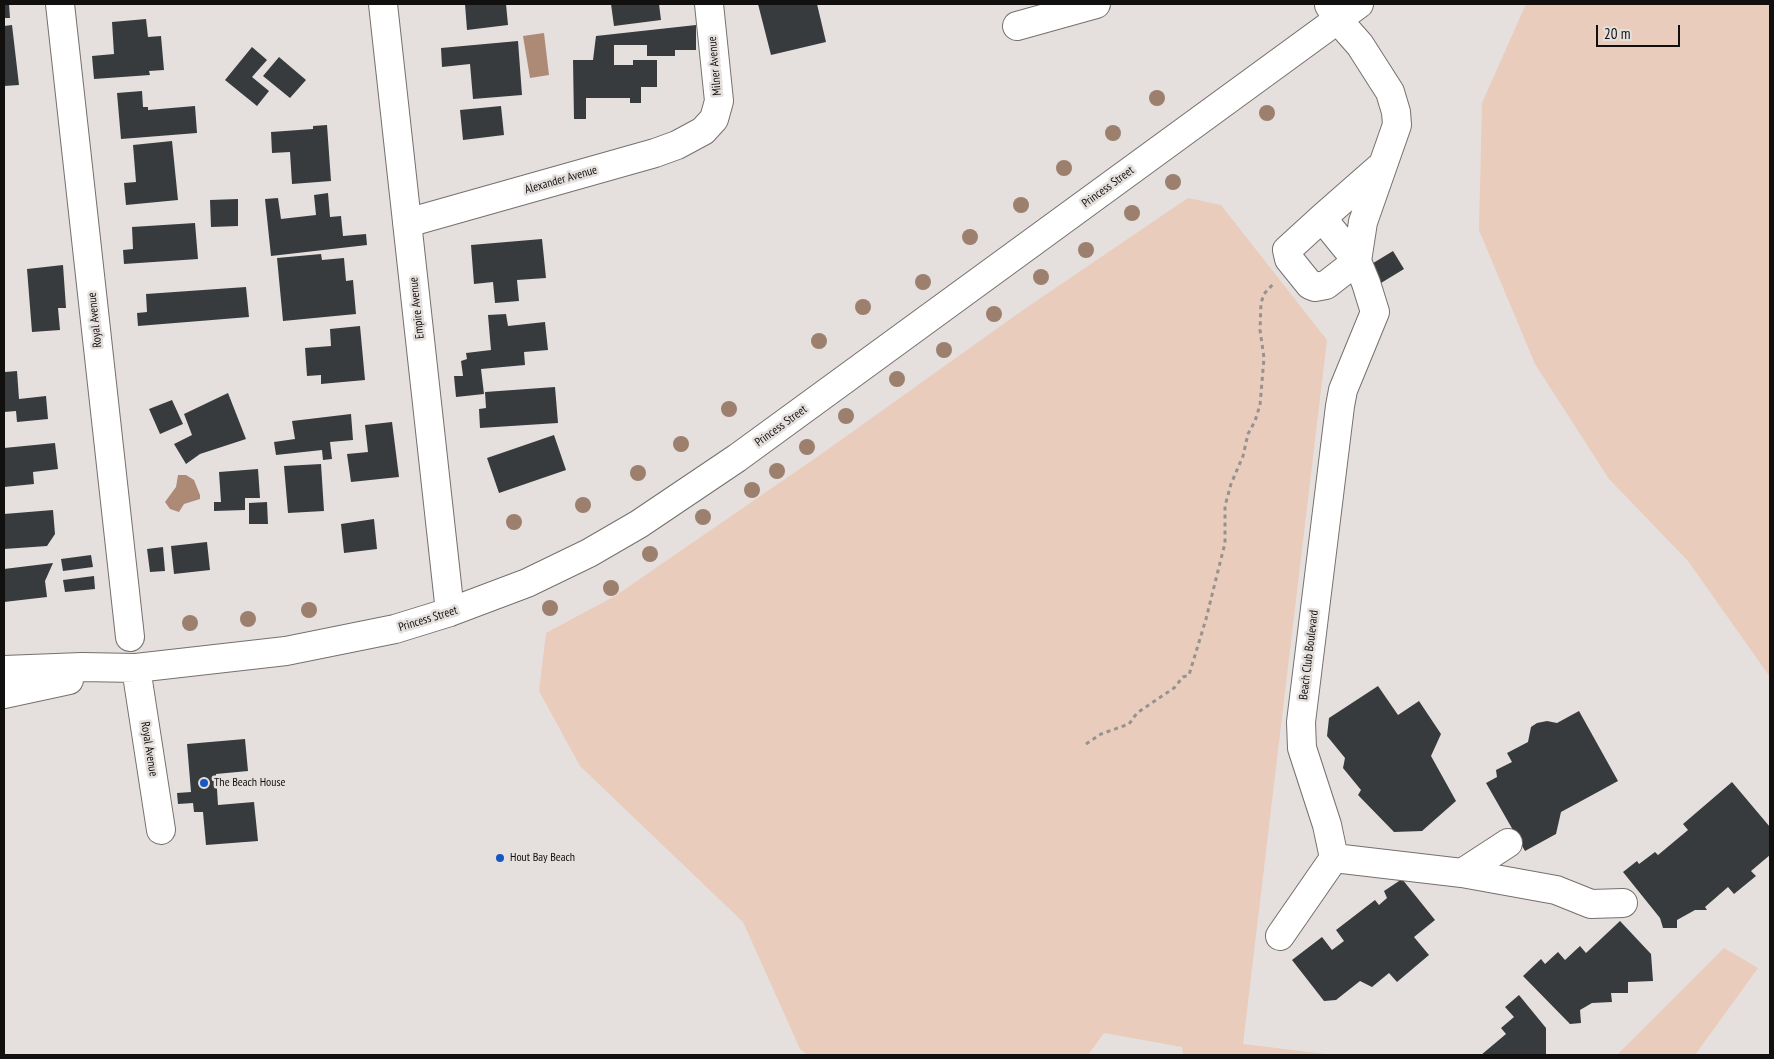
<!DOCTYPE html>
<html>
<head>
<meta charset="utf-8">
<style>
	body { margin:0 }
	#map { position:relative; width:1774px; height:1059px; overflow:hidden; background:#e5e0dd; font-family:"PT Sans Narrow",sans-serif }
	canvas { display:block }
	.frame { position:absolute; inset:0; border:5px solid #11100f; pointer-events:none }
	.scale { position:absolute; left:1596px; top:25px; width:84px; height:22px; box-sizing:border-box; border:2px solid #11100f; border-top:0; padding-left:6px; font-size:15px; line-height:18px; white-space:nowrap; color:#11100f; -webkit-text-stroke:4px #e5e0dd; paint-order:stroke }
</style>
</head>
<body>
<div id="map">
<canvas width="1774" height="1059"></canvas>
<div class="frame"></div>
<div class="scale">20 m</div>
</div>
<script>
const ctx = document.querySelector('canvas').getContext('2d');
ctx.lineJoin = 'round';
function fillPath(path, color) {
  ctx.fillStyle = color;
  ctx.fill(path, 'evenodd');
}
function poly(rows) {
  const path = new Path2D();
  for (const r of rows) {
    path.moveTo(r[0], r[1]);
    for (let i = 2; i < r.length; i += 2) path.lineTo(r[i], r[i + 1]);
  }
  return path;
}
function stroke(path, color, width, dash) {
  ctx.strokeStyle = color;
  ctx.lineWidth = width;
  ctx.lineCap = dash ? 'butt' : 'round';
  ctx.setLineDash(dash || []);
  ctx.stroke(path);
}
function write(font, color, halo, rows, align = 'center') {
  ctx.font = font + ' "PT Sans Narrow",sans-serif';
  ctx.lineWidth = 5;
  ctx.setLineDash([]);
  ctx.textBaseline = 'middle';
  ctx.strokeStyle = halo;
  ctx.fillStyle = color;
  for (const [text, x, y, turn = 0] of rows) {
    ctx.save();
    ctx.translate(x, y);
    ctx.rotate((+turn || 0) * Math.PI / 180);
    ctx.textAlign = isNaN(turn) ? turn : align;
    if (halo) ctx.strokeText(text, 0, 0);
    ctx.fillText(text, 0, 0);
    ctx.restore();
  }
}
const green = poly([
	[1526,4,1770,4,1770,677,1688,561,1609,479,1535,364,1479,230,1482,103],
	[1188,198,1221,205,1327,340,1243,1044,1334,1055,1183,1055,1182,1047,1104,1033,1088,1055,807,1055,800,1049,743,922,580,766,539,691,546,633,615,596,817,457,1023,310],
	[1724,948,1758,968,1695,1055,1617,1055]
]);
const water = poly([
	[544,33,549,75,530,78,523,36],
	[178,475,186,475,194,480,200,495,200,499,184,504,179,512,170,509,165,502,176,487]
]);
const building = poly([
	[4,4,9,4,10,18,4,18],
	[465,4,506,4,508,25,467,30],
	[611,4,659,4,661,20,614,26],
	[758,4,817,4,826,42,771,55],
	[146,19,148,37,161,36,164,70,149,71,150,75,94,79,92,56,114,54,112,22],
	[12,25,19,85,4,86,4,26],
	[696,25,696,50,675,50,675,56,647,56,647,45,614,45,614,65,633,65,633,60,657,60,657,87,641,87,641,103,630,103,630,98,586,98,586,119,574,119,573,60,593,60,596,36],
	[518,41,522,95,473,99,470,64,442,67,441,48],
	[252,47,267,60,252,77,269,91,257,106,225,80],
	[279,57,306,80,290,98,263,76],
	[142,91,143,107,148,107,148,110,195,106,197,133,121,139,117,93],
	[501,106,504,135,463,140,460,110],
	[327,125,331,181,292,184,290,152,272,153,271,132,313,129,313,126],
	[172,141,178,200,126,205,124,183,136,182,133,145],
	[328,193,330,217,341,216,343,236,366,234,367,245,271,256,265,199,278,198,281,219,316,215,314,195],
	[238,199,238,226,211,227,210,200],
	[195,223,198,259,124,264,123,250,133,249,132,227],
	[542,239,546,278,517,280,519,301,495,303,493,282,474,284,471,245],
	[1393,251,1404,269,1381,283,1370,265],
	[321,254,322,260,344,258,346,281,353,280,356,314,283,321,277,258],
	[63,265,66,308,58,308,60,330,32,332,27,269],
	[246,287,249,317,138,326,137,313,147,312,146,294],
	[506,314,508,326,545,322,548,350,524,352,525,365,481,369,484,394,456,397,454,376,463,376,461,361,467,359,466,353,491,350,488,315],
	[360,326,365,380,321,384,321,375,307,376,305,348,331,346,330,329],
	[17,371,19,399,46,396,48,419,17,422,16,411,4,412,5,372],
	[555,387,558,423,480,428,479,409,486,408,485,392],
	[228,393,246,439,200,454,186,464,174,444,192,435,184,414],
	[172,400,183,424,160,434,149,409],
	[351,414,353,440,330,442,332,459,323,460,322,450,276,455,274,442,295,439,292,421],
	[392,422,399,477,351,482,347,454,368,452,365,425],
	[554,435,566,470,499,493,487,458],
	[55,443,58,469,33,472,34,484,4,487,4,448],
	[321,464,324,511,288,513,284,466],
	[258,469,260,498,245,498,245,510,214,511,214,502,221,502,219,472],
	[267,502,268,524,249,524,249,503],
	[53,510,55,534,47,546,4,549,4,514],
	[374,519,377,549,344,553,341,524],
	[207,542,210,570,174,574,171,546],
	[163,547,165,571,150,572,147,549],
	[91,555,93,567,63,571,61,559],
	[53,563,45,581,47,597,4,602,4,569],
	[94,576,95,589,65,592,63,580],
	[1378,686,1398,715,1419,701,1441,734,1431,756,1456,801,1422,831,1394,832,1358,795,1361,790,1343,768,1345,758,1327,736,1329,718],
	[1579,711,1618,781,1561,812,1556,834,1525,851,1486,783,1497,777,1496,770,1512,762,1507,753,1528,742,1531,727,1537,723,1547,721,1557,723],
	[245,739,248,771,216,774,218,805,254,802,258,841,206,845,203,812,194,812,193,803,178,804,177,793,191,792,187,744],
	[1732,782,1770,827,1770,855,1751,871,1756,876,1734,894,1728,887,1705,907,1707,910,1695,910,1677,920,1677,928,1663,928,1660,918,1623,872,1637,861,1639,864,1655,852,1658,855,1688,830,1683,824],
	[1402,879,1435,920,1414,937,1429,955,1397,982,1389,973,1372,987,1360,981,1336,1000,1324,1001,1292,960,1322,937,1332,950,1344,941,1336,930,1375,900,1379,905,1387,898,1384,891],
	[1620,921,1651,954,1653,981,1628,982,1628,993,1611,993,1612,1002,1592,1003,1580,1010,1581,1023,1570,1024,1523,976,1541,959,1545,964,1558,952,1565,960,1580,946,1586,953],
	[1519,995,1546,1028,1546,1054,1481,1055,1506,1034,1501,1028,1514,1017,1505,1007]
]);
const path = poly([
	[1086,744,1101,734,1129,724,1137,713,1174,688,1183,677,1189,675,1206,619,1225,543,1225,506,1231,484,1243,456,1248,434,1255,421,1260,405,1264,358,1260,330,1261,303,1264,294,1274,283]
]);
const minor = poly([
	[60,4,130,637],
	[383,4,450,612],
	[1329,5,1338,20,1360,45,1390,92,1396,112,1397,125,1363,222,1357,261,1366,283,1375,312,1343,390,1340,406,1301,722,1302,748,1327,825,1334,858,1462,873,1556,890,1591,904,1623,903],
	[1017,26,1096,4],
	[1322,218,1357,261,1326,285,1315,287,1310,285,1289,259,1287,250,1322,218],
	[1322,218,1379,168],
	[407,223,655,153,677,145,703,131,714,119,719,101,709,4],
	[136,668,161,830],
	[4,670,82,667,136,668,286,651,395,629,450,612,527,583,589,553,639,524,737,458,1359,4],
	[4,694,69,680],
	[1462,873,1508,843],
	[1280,936,1334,858]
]);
const trees = [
	[1157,98],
	[1267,113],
	[1113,133],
	[1064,168],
	[1173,182],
	[1021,205],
	[1132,213],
	[970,237],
	[1086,250],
	[1041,277],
	[923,282],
	[863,307],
	[994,314],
	[819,341],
	[944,350],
	[897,379],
	[729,409],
	[846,416],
	[681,444],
	[807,447],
	[777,471],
	[638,473],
	[752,490],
	[583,505],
	[703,517],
	[514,522],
	[650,554],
	[611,588],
	[550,608],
	[309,610],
	[248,619],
	[190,623]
];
const markers = [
	[204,783,5,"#1658c3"],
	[500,858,5,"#1658c3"]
];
const streetNames = [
	["Milner Avenue",715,66,-95],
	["Alexander Avenue",561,180,-16],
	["Princess Street",1108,187,-36],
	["Empire Avenue",417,308,-96],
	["Royal Avenue",95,320,-96],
	["Princess Street",781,426,-36],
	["Princess Street",428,619,-17],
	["Beach Club Boulevard",1309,655,-83],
	["Royal Avenue",149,749,81]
];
const poiNames = [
	["The Beach House",214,783],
	["Hout Bay Beach",510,858]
];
fillPath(green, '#e9ccbc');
fillPath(water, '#ad8a76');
fillPath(building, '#383b3e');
stroke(minor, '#75706d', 30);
stroke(path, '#959290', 3, [4, 4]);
stroke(minor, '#fff', 28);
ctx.fillStyle = '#9c7f6d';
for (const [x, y] of trees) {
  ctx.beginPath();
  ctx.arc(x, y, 8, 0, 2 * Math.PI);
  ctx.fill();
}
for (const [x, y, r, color] of markers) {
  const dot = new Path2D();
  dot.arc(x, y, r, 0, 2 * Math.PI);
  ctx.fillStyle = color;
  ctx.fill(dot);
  stroke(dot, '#e5e0dd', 2);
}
write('12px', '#11100f', '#e5e0dd', streetNames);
write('12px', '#11100f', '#e5e0dd', poiNames, 'left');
</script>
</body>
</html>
